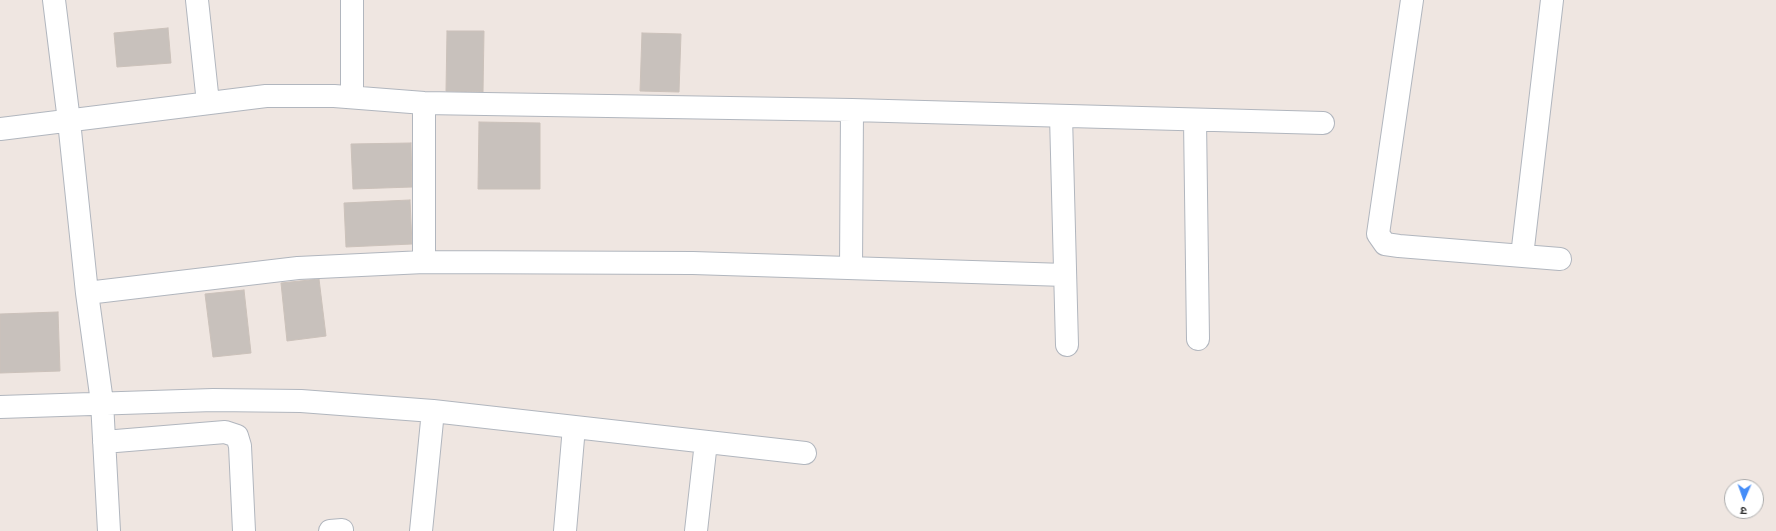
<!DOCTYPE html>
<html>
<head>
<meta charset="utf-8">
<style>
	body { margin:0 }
	#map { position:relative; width:1776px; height:531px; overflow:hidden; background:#efe6e1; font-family:"Roboto Condensed","Noto Sans Devanagari",sans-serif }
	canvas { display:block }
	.north { position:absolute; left:1724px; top:479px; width:40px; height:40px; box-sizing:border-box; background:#fff; border:1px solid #ababab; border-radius:50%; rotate:182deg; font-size:11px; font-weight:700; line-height:16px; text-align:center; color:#2e2e2e }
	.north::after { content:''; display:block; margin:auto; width:14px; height:18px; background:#458df8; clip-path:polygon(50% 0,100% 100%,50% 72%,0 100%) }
</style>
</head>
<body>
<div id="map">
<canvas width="1776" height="531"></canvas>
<div class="north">उ</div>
</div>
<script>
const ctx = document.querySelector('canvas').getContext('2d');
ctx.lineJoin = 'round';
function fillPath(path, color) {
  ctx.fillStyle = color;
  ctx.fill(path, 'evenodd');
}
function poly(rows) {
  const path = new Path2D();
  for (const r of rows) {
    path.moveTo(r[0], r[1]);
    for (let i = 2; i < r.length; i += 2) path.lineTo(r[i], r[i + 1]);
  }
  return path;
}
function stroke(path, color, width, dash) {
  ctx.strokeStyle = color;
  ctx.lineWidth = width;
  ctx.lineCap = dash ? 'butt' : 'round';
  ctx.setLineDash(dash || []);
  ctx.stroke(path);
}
const building = poly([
	[168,28,171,63,117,67,114,33,168,28],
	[447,31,484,31,483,92,446,91,447,31],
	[642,33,681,34,679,92,640,91,642,33],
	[479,122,540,123,540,189,478,189,479,122],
	[411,143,412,187,353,189,351,144,411,143],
	[410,200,412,244,346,247,344,203,410,200],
	[319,279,326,336,287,341,281,283,319,279],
	[244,290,251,353,213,357,205,294,244,290],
	[58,312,60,371,0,373,0,314,58,312]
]);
const minor = poly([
	[54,0,69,121,87,293,102,402,109,531],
	[197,0,208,103],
	[1412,0,1378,234,1385,244,1399,246,1560,259],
	[352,97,352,0],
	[1061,116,1067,345],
	[1195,120,1198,339],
	[0,129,266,96,334,96,424,103,852,110,1323,123],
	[1522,256,1552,0],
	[424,262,424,103],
	[851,268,852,110],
	[87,293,298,268,424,262,693,263,1065,275],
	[0,407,213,400,301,401,433,411,805,453],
	[104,442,225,432,237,436,240,446,244,531],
	[330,531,342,530],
	[421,531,433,411],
	[565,531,574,427],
	[696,531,706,442]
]);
fillPath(building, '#c8c1bc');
stroke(building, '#cbc1ba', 1);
stroke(minor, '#b1b6be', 24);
stroke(minor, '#fff', 22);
</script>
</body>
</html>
